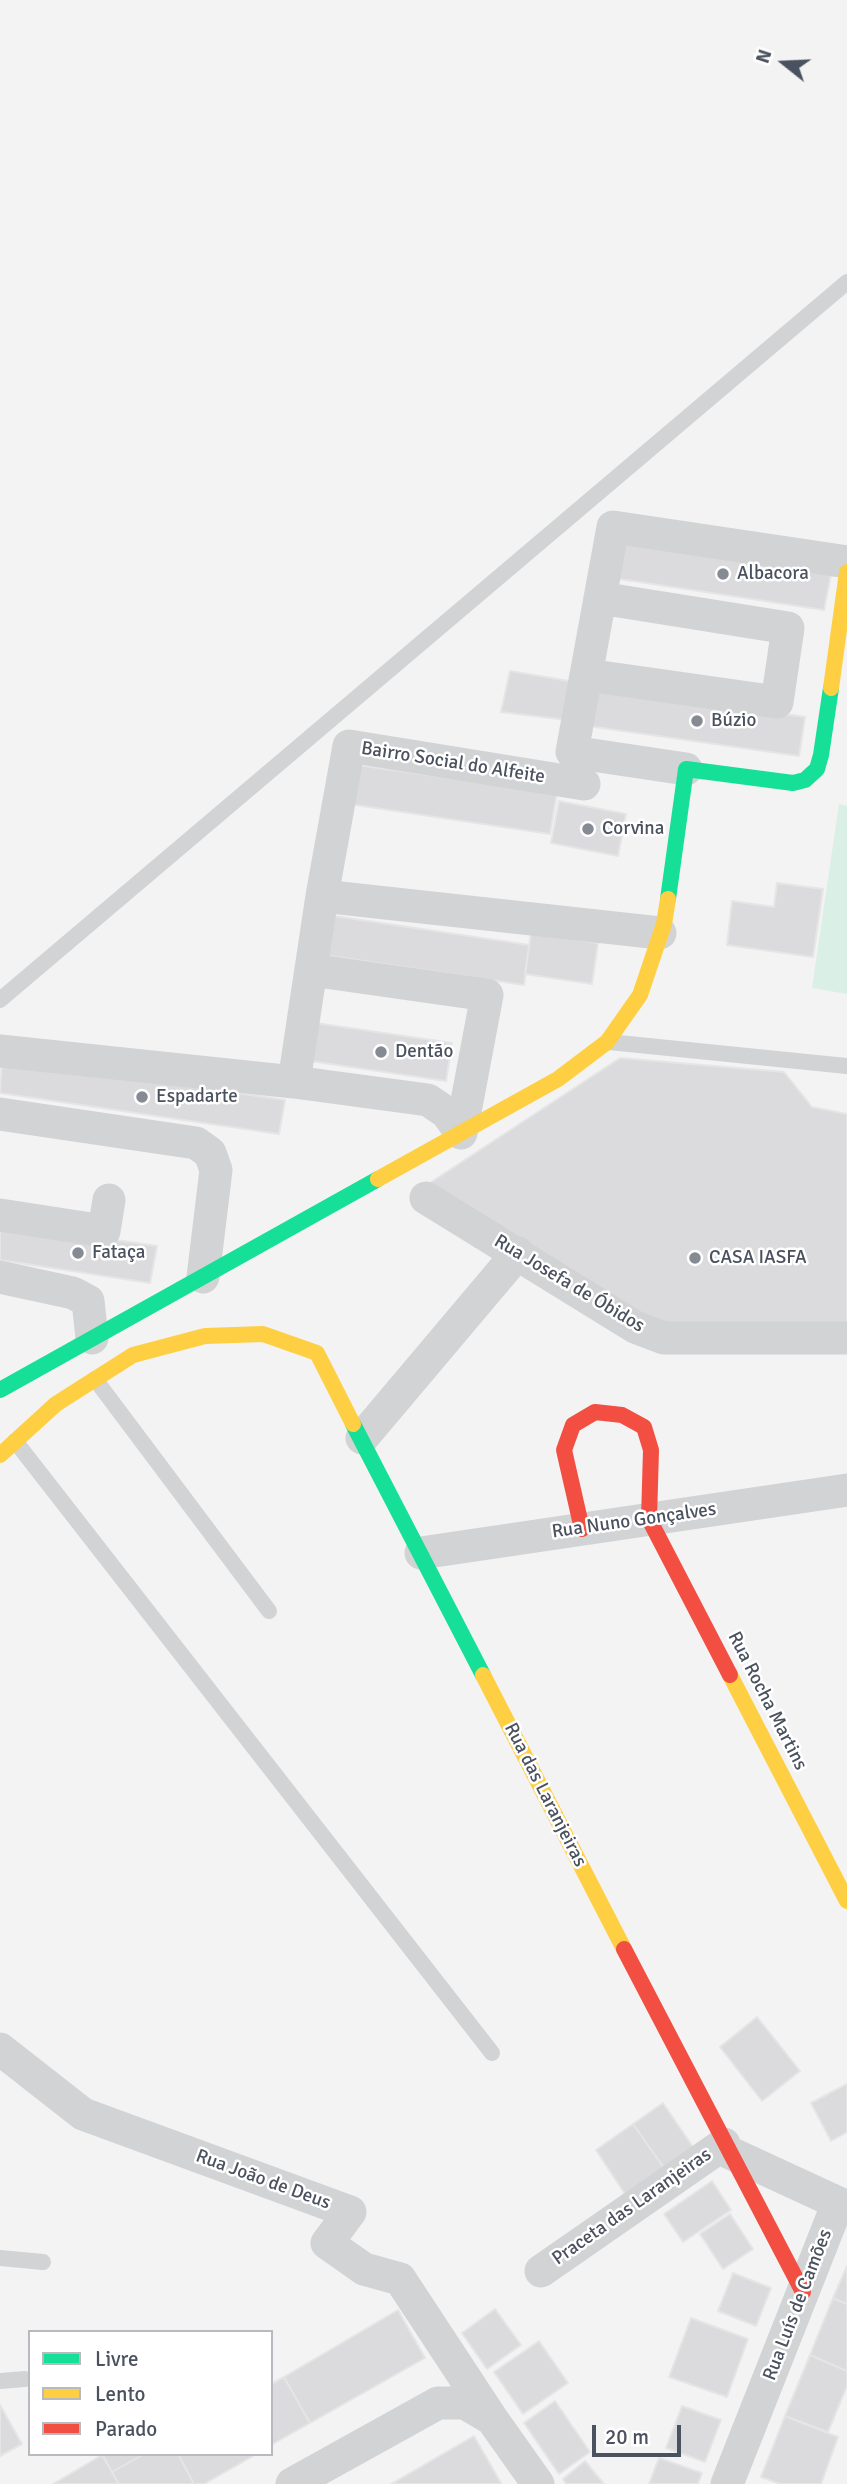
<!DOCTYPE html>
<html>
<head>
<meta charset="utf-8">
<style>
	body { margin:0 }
	#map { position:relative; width:847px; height:2484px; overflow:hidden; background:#f3f3f3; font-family:Signika,sans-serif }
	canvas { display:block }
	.legend { position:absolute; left:28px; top:2330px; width:245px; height:126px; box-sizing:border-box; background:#fff; border:2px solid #b7babf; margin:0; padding:9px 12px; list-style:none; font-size:21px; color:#4b525f }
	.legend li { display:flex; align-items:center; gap:14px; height:35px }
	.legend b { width:35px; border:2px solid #b7babf }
	.north { position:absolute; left:749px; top:28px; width:70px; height:70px; -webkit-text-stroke:5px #fff; paint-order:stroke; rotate:288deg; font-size:19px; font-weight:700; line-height:28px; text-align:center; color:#4b525f }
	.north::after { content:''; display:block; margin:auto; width:24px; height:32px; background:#4b525f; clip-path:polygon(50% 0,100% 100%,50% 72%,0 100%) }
	.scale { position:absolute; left:592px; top:2425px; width:89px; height:32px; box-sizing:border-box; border:4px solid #4b525f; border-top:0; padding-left:9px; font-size:21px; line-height:24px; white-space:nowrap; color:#4b525f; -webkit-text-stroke:5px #fff; paint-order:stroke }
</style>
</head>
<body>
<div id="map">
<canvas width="847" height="2484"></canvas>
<ul class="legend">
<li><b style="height:9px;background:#16e098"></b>Livre</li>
<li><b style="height:9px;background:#ffcf43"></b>Lento</li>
<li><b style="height:9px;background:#f24e42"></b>Parado</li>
</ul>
<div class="north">N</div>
<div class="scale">20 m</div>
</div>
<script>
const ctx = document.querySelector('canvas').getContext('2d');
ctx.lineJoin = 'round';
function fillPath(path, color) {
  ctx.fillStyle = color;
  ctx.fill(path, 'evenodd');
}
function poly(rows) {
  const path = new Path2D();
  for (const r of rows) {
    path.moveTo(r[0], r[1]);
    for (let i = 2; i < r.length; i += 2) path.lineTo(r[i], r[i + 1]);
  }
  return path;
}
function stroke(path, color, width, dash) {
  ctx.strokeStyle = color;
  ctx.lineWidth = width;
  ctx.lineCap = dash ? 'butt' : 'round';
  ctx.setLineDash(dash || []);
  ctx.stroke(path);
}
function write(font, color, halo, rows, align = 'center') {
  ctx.font = font + ' Signika,sans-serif';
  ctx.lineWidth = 5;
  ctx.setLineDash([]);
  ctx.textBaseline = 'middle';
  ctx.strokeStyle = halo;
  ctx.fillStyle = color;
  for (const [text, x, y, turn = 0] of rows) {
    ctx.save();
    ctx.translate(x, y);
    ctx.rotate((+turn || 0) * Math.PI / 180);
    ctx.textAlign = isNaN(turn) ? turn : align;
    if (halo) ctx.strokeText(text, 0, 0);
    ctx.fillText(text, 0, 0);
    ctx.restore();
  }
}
const green = poly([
	[839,804,847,806,847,994,812,988]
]);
const building = poly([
	[620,539,832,569,824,610,613,578,620,539],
	[510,671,575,682,567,720,501,712,510,671],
	[595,686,805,717,799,756,588,726,595,686],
	[357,765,557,793,550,834,349,804,357,765],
	[559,801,626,814,618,856,551,843,559,801],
	[777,883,823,889,813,957,727,945,732,901,774,907,777,883],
	[321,914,529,945,524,985,316,954,321,914],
	[531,933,598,943,592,984,525,974,531,933],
	[316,1023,452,1043,446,1081,310,1061,316,1023],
	[620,1058,784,1072,812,1107,847,1114,847,1329,664,1327,422,1188,620,1058],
	[2,1059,285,1100,279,1134,0,1093,2,1059],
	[0,1223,157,1246,150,1283,0,1260,0,1223],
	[757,2017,800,2071,762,2101,720,2047,757,2017],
	[847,2084,847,2132,831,2141,811,2103,847,2084],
	[663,2103,693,2147,664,2168,633,2124,663,2103],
	[633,2124,664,2168,625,2194,596,2150,633,2124],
	[712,2181,731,2210,683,2242,664,2214,712,2181],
	[730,2214,753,2249,723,2269,700,2234,730,2214],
	[847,2266,847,2304,833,2298,847,2266],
	[733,2273,771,2288,756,2326,718,2311,733,2273],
	[833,2298,847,2304,847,2371,810,2355,833,2298],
	[495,2309,521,2345,487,2369,462,2333,495,2309],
	[398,2310,425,2358,310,2423,284,2377,398,2310],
	[691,2318,748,2339,727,2397,669,2377,691,2318],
	[539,2341,568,2383,523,2414,494,2372,539,2341],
	[810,2355,847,2371,847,2386,828,2432,785,2416,810,2355],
	[284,2377,310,2423,271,2445,271,2384,284,2377],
	[555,2401,590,2452,559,2474,524,2423,555,2401],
	[0,2405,22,2444,0,2456,0,2405],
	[682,2406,721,2420,705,2462,666,2448,682,2406],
	[785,2416,838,2437,821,2484,780,2484,761,2477,785,2416],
	[474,2436,501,2483,499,2484,391,2484,474,2436],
	[102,2454,144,2454,112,2472,102,2454],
	[144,2454,178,2454,194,2484,119,2484,112,2472,144,2454],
	[178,2454,254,2454,255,2455,204,2484,194,2484,178,2454],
	[102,2455,119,2484,53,2484,102,2455],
	[659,2458,702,2473,698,2484,649,2484,659,2458],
	[585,2461,604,2484,566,2484,563,2479,585,2461]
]);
const lane = poly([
	[0,1000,847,282],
	[609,1042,847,1066],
	[95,1379,269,1611],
	[15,1441,492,2053],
	[0,2258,43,2262],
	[0,2381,25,2379]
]);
const street = poly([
	[587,675,777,702,788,628,600,598],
	[686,769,572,752,613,527,847,562],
	[322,896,349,746,584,784],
	[311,970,487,995,461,1133],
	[0,1051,294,1082],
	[0,1114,196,1143,210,1153,216,1170,203,1277],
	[461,1133,447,1113,428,1100,294,1082,322,896,660,933],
	[426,1198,635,1327,664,1338,847,1338],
	[0,1215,104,1231,109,1200],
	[0,1277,73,1293,88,1301,92,1338],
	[362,1438,518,1253],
	[421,1553,847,1490],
	[0,2049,83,2114,350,2212,327,2243,364,2269,400,2279,492,2419],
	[728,2152,847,2207],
	[541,2271,724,2144],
	[292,2484,438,2403,465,2403,492,2419,538,2484],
	[727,2484,838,2203]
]);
const fast = poly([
	[668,899,686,769,793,783,805,780,817,769,821,755,831,688],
	[0,1390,378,1179],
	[353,1424,483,1675]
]);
const slow = poly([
	[831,688,847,572],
	[378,1179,558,1079,607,1042,640,995,664,924,668,899],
	[0,1455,56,1404,133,1355,205,1336,263,1334,317,1353,353,1424],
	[483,1675,624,1949],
	[730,1675,847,1901]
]);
const jam = poly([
	[582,1529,564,1450,573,1425,595,1412,622,1415,644,1427,651,1450,649,1519,730,1675],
	[624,1949,803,2292]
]);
const markers = [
	[723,574,7,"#868a93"],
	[697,721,7,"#868a93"],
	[588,829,7,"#868a93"],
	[381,1052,7,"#868a93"],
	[142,1097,7,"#868a93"],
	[78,1253,7,"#868a93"],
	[695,1258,7,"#868a93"]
];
const poiNames = [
	["Albacora",737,574],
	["Búzio",711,721],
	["Corvina",602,829],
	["Dentão",395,1052],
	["Espadarte",156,1097],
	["Fataça",92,1253],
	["CASA IASFA",709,1258]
];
const streetNames = [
	["Bairro Social do Alfeite",453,763,9],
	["Rua Josefa de Óbidos",569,1284,31],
	["Rua Nuno Gonçalves",634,1521,-8],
	["Rua Rocha Martins",767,1701,63],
	["Rua das Laranjeiras",545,1795,63],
	["Rua João de Deus",263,2180,20],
	["Praceta das Laranjeiras",632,2207,-35],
	["Rua Luís de Camões",798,2305,-69]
];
fillPath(green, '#daf0e6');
fillPath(building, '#dbdbdd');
stroke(building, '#e5e5e6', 2);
stroke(lane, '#d2d3d5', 16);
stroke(street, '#d2d3d5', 33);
stroke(fast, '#16e098', 16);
stroke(slow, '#ffcf43', 16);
stroke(jam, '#f24e42', 16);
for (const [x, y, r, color] of markers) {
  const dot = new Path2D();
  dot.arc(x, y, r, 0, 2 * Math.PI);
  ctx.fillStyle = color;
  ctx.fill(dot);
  stroke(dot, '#fff', 2.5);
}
write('19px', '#4b525f', '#fff', poiNames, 'left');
write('19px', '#4b525f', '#fff', streetNames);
</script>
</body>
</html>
